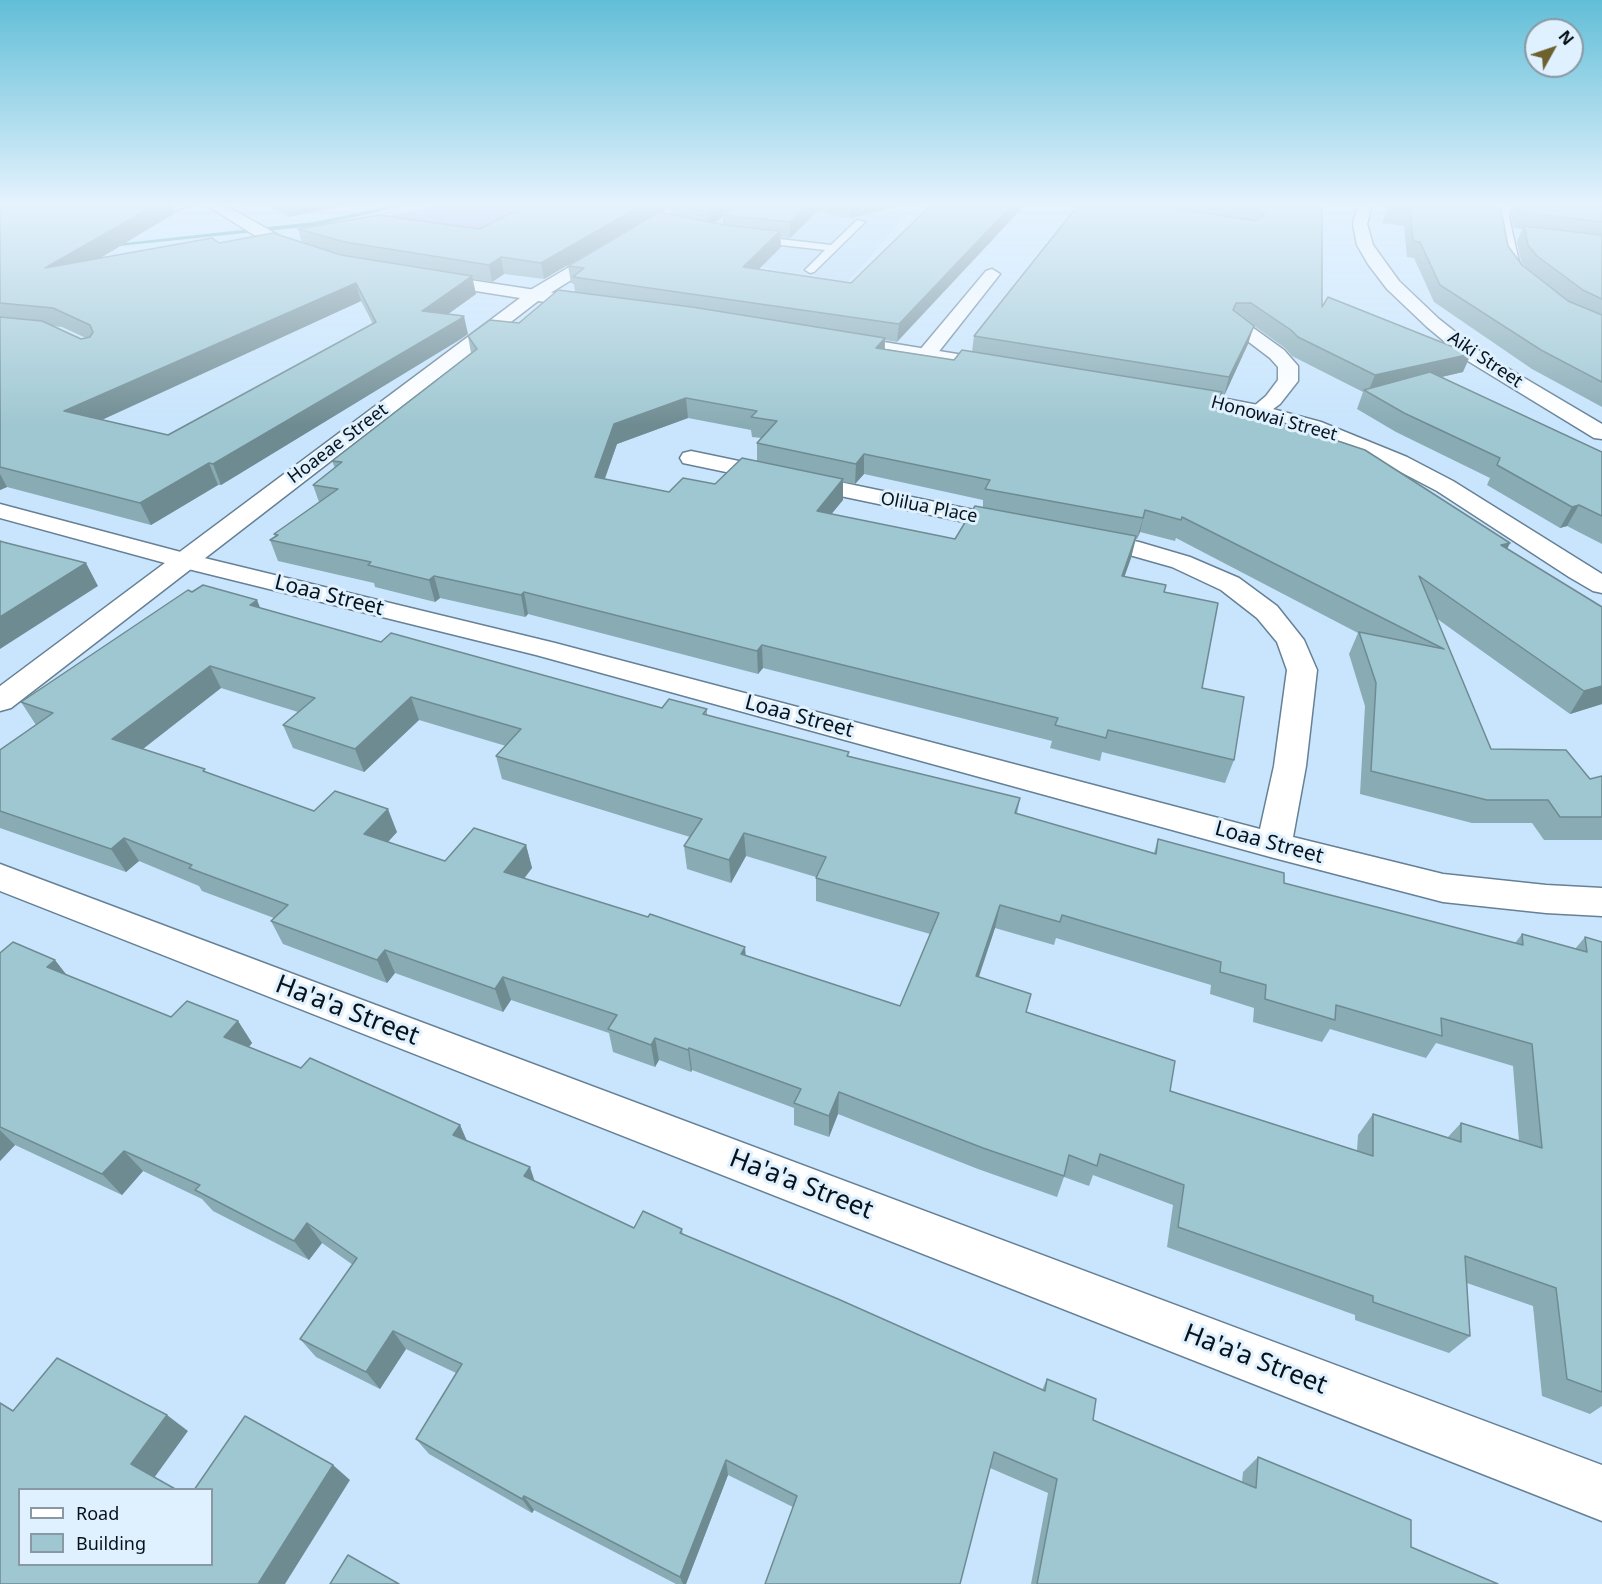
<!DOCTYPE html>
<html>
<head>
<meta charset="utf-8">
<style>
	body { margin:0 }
	#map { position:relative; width:1602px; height:1584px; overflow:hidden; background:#c8e5fd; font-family:"Noto Sans",sans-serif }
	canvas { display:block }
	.legend { position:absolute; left:18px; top:1488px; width:195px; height:78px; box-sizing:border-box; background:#dff1ff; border:2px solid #8998a3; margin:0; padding:8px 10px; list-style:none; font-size:18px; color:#08121a }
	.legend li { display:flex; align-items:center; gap:12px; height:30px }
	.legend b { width:30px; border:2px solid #8998a3 }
	.north { position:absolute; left:1524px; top:18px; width:60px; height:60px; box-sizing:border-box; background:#dff1ff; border:2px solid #8998a3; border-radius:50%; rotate:50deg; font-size:16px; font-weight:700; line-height:24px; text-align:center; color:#08121a }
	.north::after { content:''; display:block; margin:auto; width:21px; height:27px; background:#6d612e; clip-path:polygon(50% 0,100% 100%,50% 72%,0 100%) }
</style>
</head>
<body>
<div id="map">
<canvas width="1602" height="1584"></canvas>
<ul class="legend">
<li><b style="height:8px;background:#fff"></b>Road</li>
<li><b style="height:16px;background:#9fc7d1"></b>Building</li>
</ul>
<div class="north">N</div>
</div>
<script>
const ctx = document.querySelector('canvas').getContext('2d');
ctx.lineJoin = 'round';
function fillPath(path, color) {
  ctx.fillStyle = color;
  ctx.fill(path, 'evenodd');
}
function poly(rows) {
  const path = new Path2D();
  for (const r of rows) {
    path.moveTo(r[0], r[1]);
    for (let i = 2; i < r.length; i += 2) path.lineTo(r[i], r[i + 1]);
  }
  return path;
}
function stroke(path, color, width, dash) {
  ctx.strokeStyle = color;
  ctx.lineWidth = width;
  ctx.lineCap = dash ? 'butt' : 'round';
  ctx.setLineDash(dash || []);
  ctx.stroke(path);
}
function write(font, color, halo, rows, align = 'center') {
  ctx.font = font + ' "Noto Sans",sans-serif';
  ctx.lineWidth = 6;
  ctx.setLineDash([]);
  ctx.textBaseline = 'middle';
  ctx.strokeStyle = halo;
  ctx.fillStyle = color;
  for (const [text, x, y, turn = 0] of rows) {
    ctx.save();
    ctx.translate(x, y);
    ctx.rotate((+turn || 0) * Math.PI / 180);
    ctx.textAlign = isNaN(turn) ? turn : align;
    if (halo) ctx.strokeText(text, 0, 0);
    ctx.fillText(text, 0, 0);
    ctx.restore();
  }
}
const built = poly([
	[704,204,848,204,907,215,841,290,657,235]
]);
const green = poly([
	[443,204,544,204,468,238,384,217]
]);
const stream = poly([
	[401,204,412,204,314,226,109,247,106,245,314,222,401,204]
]);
const service = poly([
	[156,204,195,204,175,210,156,204],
	[857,220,865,222,814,272,810,273,805,270,825,250,754,242,749,239,754,236,831,245,857,220]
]);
const minor = poly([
	[676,204,694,204,539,300,533,301,527,300,524,296,527,292,676,204],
	[1500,204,1516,204,1511,210,1509,217,1519,262,1528,274,1573,309,1602,324,1602,336,1561,317,1516,280,1503,262,1495,217,1500,204],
	[992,269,1000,274,933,359,919,359,917,355,919,351,986,271,992,269],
	[1239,321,1245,322,1284,350,1298,366,1298,381,1280,404,1265,415,1258,417,1251,415,1248,411,1266,396,1278,380,1278,367,1270,358,1233,330,1230,326,1233,322,1239,321],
	[691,451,1012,518,1021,520,1024,525,1021,530,1012,532,683,463,680,458,683,453,691,451],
	[0,504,192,555,555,643,1260,829,1274,766,1287,670,1277,642,1257,618,1221,590,1172,567,1126,554,1080,544,1077,539,1080,534,1089,532,1139,542,1190,557,1239,578,1277,606,1304,640,1317,670,1306,766,1293,837,1443,874,1546,885,1602,888,1602,916,1546,913,1443,902,1274,858,536,655,176,566,0,518,0,504],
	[0,864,1602,1465,1602,1521,0,891,0,864]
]);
const tertiary = poly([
	[205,204,223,204,312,254,310,257,298,257,265,242,205,204],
	[1358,204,1372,204,1367,224,1373,245,1399,281,1439,319,1482,353,1602,424,1602,439,1594,438,1468,361,1427,327,1387,289,1368,264,1357,245,1353,224,1358,204],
	[431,274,594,299,600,300,603,304,600,308,594,309,538,301,11,708,0,711,0,686,520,298,425,283,423,279,431,274],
	[841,335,1000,361,1007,363,1010,367,1007,371,1000,373,834,345,832,341,834,337,841,335],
	[1175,389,1258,405,1321,422,1407,457,1453,481,1602,574,1602,593,1593,591,1569,577,1437,491,1391,467,1305,432,1255,417,1168,399,1165,395,1168,391,1175,389]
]);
const wall = poly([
	[0,204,175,213,100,258,219,243,302,243,298,229,479,229,672,204,544,279,504,274,492,282,472,279,476,294,448,314,468,334,221,485,218,485,151,525,7,487,0,490],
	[361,301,373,324,168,435,102,420],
	[52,326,62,327,86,338,81,339],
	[263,204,350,204,289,217],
	[672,204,908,204,850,218,839,217,819,210,790,238,780,237,781,247,759,269,851,283,932,204,897,342,885,340,885,349,954,360,972,352,974,336,1079,204,1322,204,1322,307,1463,372,1442,377,1602,452,1602,544,1567,526,1560,528,1487,485,1490,478,1396,432,1357,409,1363,392,1292,356,1285,348,1246,320,1248,344,1224,396,1221,396,1218,409,1510,543,1507,549,1602,607,1602,704,1570,714,1436,618,1491,749,1590,779,1602,776,1602,840,1544,840,1532,823,1472,823,1360,794,1365,706,1349,654,1358,633,1176,538,1175,541,1140,532,1137,539,1136,539,1131,558,1124,577,1164,592,1202,688,1234,760,1225,783,1102,752,1100,761,1050,748,1052,741,763,668,758,674,528,614,525,617,440,598,435,602,375,587,374,583,278,561,270,540,275,536,274,534,319,502,313,485,335,468,332,461,471,353,468,336,519,323,575,292,574,284,571,283,568,266,671,214,670,205],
	[723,216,723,225,714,223,719,220],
	[688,418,751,430,752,437,761,438,757,443,757,461,715,484,669,492,605,479,617,444],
	[864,474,983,500,983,507,955,539,831,514,843,500,843,482,855,484],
	[1500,204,1508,246,1522,265,1527,269,1521,261,1517,242,1522,229,1514,228,1511,217,1517,204,1602,204,1602,407,1532,369,1434,302,1414,258,1407,257,1404,226,1382,223,1387,208],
	[260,608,381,642,662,708,707,709,707,715,849,756,1020,798,1017,814,1154,853,1158,839,1284,883,1515,943,1522,934,1575,949,1585,937,1602,942,1602,1406,1590,1414,1542,1396,1533,1306,1467,1283,1470,1336,1449,1353,1355,1320,1355,1315,1167,1247,1173,1205,1093,1175,1089,1186,1064,1177,1057,1197,978,1169,838,1114,829,1137,794,1125,794,1108,692,1070,691,1072,659,1060,655,1067,613,1052,609,1033,511,1000,503,1012,395,973,387,983,283,944,271,921,274,918,202,891,199,886,139,861,126,872,0,828,0,750,36,725,21,702],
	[221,688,298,712,283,725,293,748,364,772,419,720,506,746,496,756,502,779,690,837,684,846,687,869,731,883,746,856,816,877,816,901,930,934,900,1006,746,956,524,879,532,868,526,845,445,861,388,842,397,832,314,811,143,749],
	[995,928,1054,945,1056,938,1211,985,1210,994,1254,1008,1253,1022,1322,1042,1330,1029,1426,1058,1436,1043,1513,1066,1519,1141,1461,1123,1448,1137,1373,1114,1358,1135,1357,1151,1170,1091,1026,1012,979,977],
	[0,953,67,975,171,1017,238,1021,252,1043,249,1047,301,1068,460,1125,467,1141,535,1181,634,1228,682,1229,683,1235,1042,1390,1047,1379,1093,1420,1242,1482,1243,1472,1258,1457,1411,1547,1498,1584,1031,1584,1048,1493,990,1468,793,1507,728,1475,686,1584,676,1584,534,1510,532,1513,429,1454,416,1439,456,1373,406,1349,380,1389,316,1357,300,1339,353,1265,322,1243,309,1260,213,1211,202,1199,143,1171,122,1195,15,1145,0,1161]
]);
const shadedWall = poly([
	[157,204,172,204,175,213,54,286,45,268],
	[285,204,350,204,289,217],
	[644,204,672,204,544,279,541,263],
	[718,204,739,204,723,215,723,216,708,228,708,212],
	[809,204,819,204,819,210,790,238,790,222],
	[850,204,908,204,850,218],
	[1013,204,1026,204,897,342,899,324],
	[780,231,781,247,744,284,743,267],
	[501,257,504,274,492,282,489,265],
	[472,276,476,294,426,330,422,311],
	[356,283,361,301,75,432,64,411],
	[464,316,468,334,461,339,221,485,213,464],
	[1254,326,1248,344,1224,396,1229,377],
	[885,338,884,356,876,348],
	[1471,354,1463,372,1370,393,1368,392,1375,375],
	[1222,392,1217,411,1215,408],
	[686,398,688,418,617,444,598,497,595,477,614,424],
	[864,454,864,474,855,484,856,464],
	[209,463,218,485,151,525,140,503],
	[0,474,7,487,0,490],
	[843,479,843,500,816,533,817,511],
	[1579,505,1567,526,1560,528,1572,507],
	[1145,510,1140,532,1137,539,1143,518],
	[1136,536,1131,558,1117,598,1122,576],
	[1510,543,1499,565,1501,545],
	[86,563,98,586,0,649,0,617],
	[434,576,440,598,435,602,429,580],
	[524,592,528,614,525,617,521,595],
	[257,600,266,622,250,605],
	[762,645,763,668,758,674,757,651],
	[210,666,221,688,126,762,112,739],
	[1602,686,1602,704,1570,714,1584,691],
	[411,697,419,720,364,772,355,749],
	[388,809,397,832,374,857,364,834],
	[744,833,746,856,731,883,729,860],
	[124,838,139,861,126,872,111,849],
	[526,845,532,868,511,895,504,872],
	[1000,905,995,928,971,999,976,976],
	[745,947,747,970,741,954],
	[385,950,395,973,387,983,377,960],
	[55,960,73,983,47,967],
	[503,977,511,1000,503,1012,495,989],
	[238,1021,252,1043,239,1059,224,1037],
	[655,1038,659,1060,655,1067,651,1045],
	[689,1048,692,1070,691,1072,688,1050],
	[839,1092,838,1114,829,1137,829,1116],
	[460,1125,469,1146,453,1135],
	[0,1130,15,1145,0,1161],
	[124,1151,143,1171,122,1195,102,1174],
	[530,1167,537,1188,524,1176],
	[307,1223,322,1243,309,1260,294,1241],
	[393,1331,406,1349,380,1389,366,1372],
	[167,1415,188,1431,154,1478,131,1464],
	[726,1460,728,1475,686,1584,683,1584,680,1577],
	[333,1465,350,1480,285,1584,258,1584],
	[524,1496,534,1510,532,1513,522,1499]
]);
const building = poly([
	[0,204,157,204,45,268,212,238,219,243,273,233,341,255,472,276,422,311,464,316,457,321,213,464,209,463,140,503,0,467,0,317,42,321,81,339,90,337,93,332,90,325,53,308,0,303,0,204],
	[356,283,376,322,168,435,64,411,356,283],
	[530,204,644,204,541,263,501,257,489,265,345,242,298,229,378,215,479,229,530,204],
	[672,204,718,204,708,212,670,205,672,204],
	[736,204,809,204,790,222,723,215,736,204],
	[932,204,1013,204,899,324,573,277,584,268,568,266,659,212,724,225,780,231,743,267,851,283,932,204],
	[1079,204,1148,204,1256,221,1265,215,1257,208,1230,204,1322,204,1322,307,1328,297,1471,354,1375,375,1298,337,1291,330,1251,303,1236,303,1233,310,1254,326,1229,377,974,336,1079,204],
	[1389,204,1500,204,1508,246,1522,265,1568,301,1602,315,1602,382,1541,350,1440,285,1420,242,1413,241,1410,210,1387,208,1389,204],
	[1518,204,1602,204,1602,222,1520,212,1518,204],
	[1524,226,1602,235,1602,299,1583,290,1537,256,1528,245,1524,226],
	[558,290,692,307,885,338,876,348,954,360,962,350,1222,392,1215,408,1272,419,1365,450,1510,543,1501,545,1602,607,1602,686,1584,691,1419,576,1491,749,1566,750,1590,779,1602,776,1602,817,1560,817,1548,800,1487,800,1371,771,1376,683,1359,632,1444,649,1182,517,1181,520,1145,510,1143,518,985,489,990,480,864,454,856,464,757,443,777,421,751,417,757,411,686,398,614,424,595,477,669,492,683,478,715,484,742,458,843,479,817,511,955,539,975,506,1136,536,1122,576,1166,585,1164,592,1218,603,1202,688,1244,697,1234,760,1108,730,1106,738,1055,725,1058,718,762,645,757,651,524,592,521,595,434,576,429,580,368,565,371,562,270,540,278,535,274,534,338,489,313,485,342,462,332,461,477,349,468,336,490,320,519,323,558,290],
	[1430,372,1602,452,1602,516,1579,505,1572,507,1497,465,1500,458,1404,413,1364,390,1430,372],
	[0,541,3,542,86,563,0,617,0,541],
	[203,585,257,600,250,605,381,642,391,633,662,708,669,699,707,709,703,714,849,752,847,756,1020,798,1015,813,1156,854,1158,839,1284,873,1284,883,1523,945,1522,934,1587,952,1585,937,1602,942,1602,1392,1567,1379,1556,1288,1465,1256,1470,1336,1373,1302,1373,1296,1178,1227,1184,1185,1100,1154,1097,1166,1069,1155,1064,1176,983,1148,839,1092,829,1116,794,1103,801,1089,689,1048,688,1050,655,1038,651,1045,608,1029,617,1015,503,977,495,989,385,950,377,960,271,921,288,905,189,868,192,865,124,838,111,849,0,811,0,750,53,713,21,702,188,590,192,592,203,585],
	[210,666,315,698,283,725,355,749,411,697,521,729,496,756,702,819,684,846,729,860,744,833,826,857,816,878,939,913,900,1006,741,954,745,947,650,914,648,917,504,872,526,845,474,828,445,861,364,834,388,809,335,791,314,811,203,771,205,769,112,739,210,666],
	[1000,905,1060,922,1062,915,1221,962,1220,972,1266,985,1265,999,1335,1020,1336,1005,1442,1036,1441,1018,1532,1044,1542,1148,1461,1123,1461,1142,1373,1114,1373,1156,1170,1091,1175,1061,1026,1012,1031,994,976,976,1000,905],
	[13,942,55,960,47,967,171,1017,187,1001,238,1021,224,1037,301,1068,310,1058,460,1125,453,1135,530,1167,524,1176,634,1228,643,1211,682,1229,680,1233,838,1299,1045,1391,1047,1379,1096,1399,1093,1420,1256,1488,1258,1457,1411,1520,1411,1547,1498,1584,1037,1584,1057,1479,994,1452,960,1584,765,1584,797,1496,726,1460,680,1577,524,1496,522,1499,416,1439,462,1364,393,1331,366,1372,300,1339,357,1258,307,1223,294,1241,195,1190,200,1185,124,1151,102,1174,0,1127,0,953,13,942],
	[57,1358,167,1415,131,1464,177,1490,20,1490,20,1564,212,1564,212,1490,194,1490,245,1416,333,1465,258,1584,0,1584,0,1403,13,1411,57,1358],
	[348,1555,399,1584,330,1584,348,1555]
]);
const farStreetnames = [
	["Aiki Street",1485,360,34],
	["Honowai Street",1274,419,15],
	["Hoaeae Street",338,444,-37],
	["Olilua Place",929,508,11]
];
const streetNames = [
	["Loaa Street",329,596,14],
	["Loaa Street",799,717,15],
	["Loaa Street",1269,843,15]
];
const nearStreetnames = [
	["Ha'a'a Street",347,1011,21],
	["Ha'a'a Street",801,1185,21],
	["Ha'a'a Street",1255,1360,21]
];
fillPath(built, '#b6daf6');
fillPath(green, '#bba4e3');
fillPath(stream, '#29968c');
stroke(service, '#668095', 3);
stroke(minor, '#668095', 3);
stroke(tertiary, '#668095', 3);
fillPath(service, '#fff');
fillPath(minor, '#fff');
fillPath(tertiary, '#fff');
fillPath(wall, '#89abb4');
fillPath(shadedWall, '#6f8b92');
fillPath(building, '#9fc7d1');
stroke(building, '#6f8b92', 1.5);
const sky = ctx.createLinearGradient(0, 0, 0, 426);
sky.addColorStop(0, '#61bed7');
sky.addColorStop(0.48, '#e6f3fe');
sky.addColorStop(1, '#e6f3fe00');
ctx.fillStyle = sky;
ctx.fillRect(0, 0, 1602, 426);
write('18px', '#08121a', '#dff1ff', farStreetnames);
write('21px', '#08121a', '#dff1ff', streetNames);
write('26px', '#08121a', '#dff1ff', nearStreetnames);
</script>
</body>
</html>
